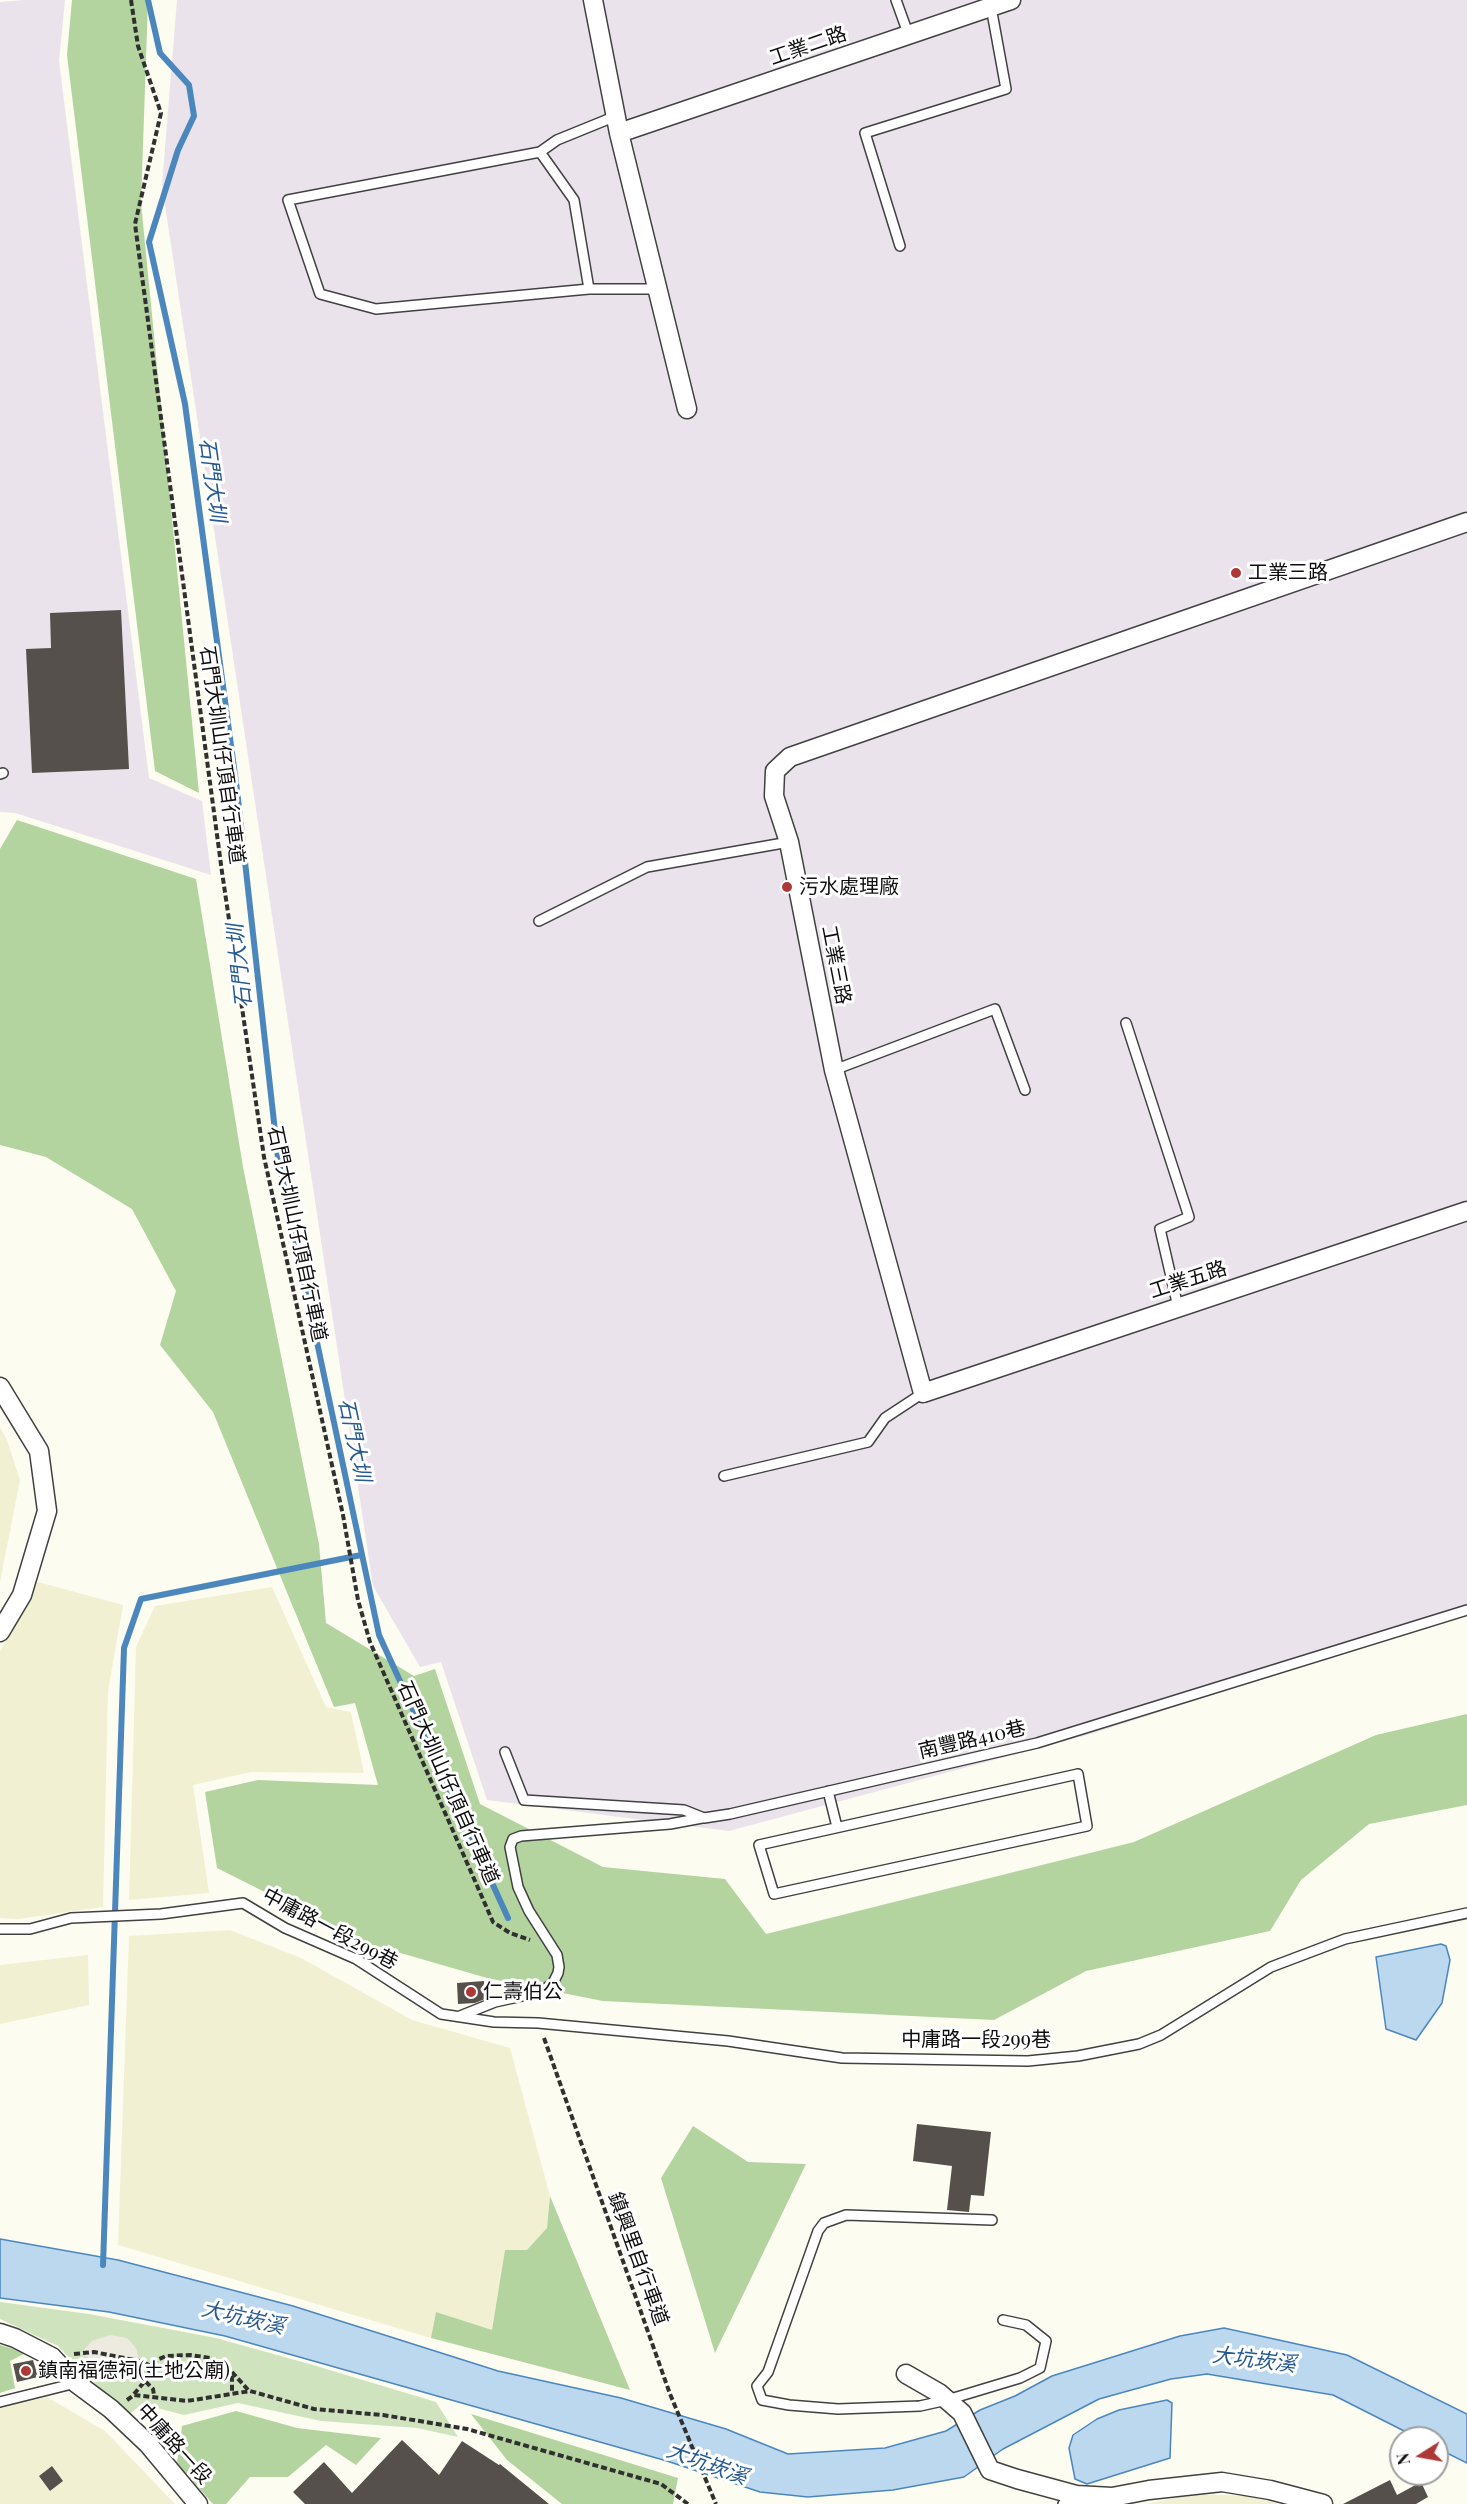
<!DOCTYPE html>
<html>
<head>
<meta charset="utf-8">
<style>
	body { margin:0 }
	#map { position:relative; width:1467px; height:2504px; overflow:hidden; background:#fdfcf1; font-family:"Playfair Display",serif }
	canvas { display:block }
	.north { position:absolute; left:1389px; top:2426px; width:60px; height:60px; box-sizing:border-box; background:#fff; border:2px solid #9f9f9f; border-radius:50%; rotate:259deg; font-size:16px; font-weight:700; line-height:24px; text-align:center; color:#0e0e0e }
	.north::after { content:''; display:block; margin:auto; width:21px; height:27px; background:#ad3936; clip-path:polygon(50% 0,100% 100%,50% 72%,0 100%) }
</style>
</head>
<body>
<div id="map">
<canvas width="1467" height="2504"></canvas>
<div class="north">N</div>
</div>
<script>
const ctx = document.querySelector('canvas').getContext('2d');
ctx.lineJoin = 'round';
function fillPath(path, color) {
  ctx.fillStyle = color;
  ctx.fill(path, 'evenodd');
}
function poly(rows) {
  const path = new Path2D();
  for (const r of rows) {
    path.moveTo(r[0], r[1]);
    for (let i = 2; i < r.length; i += 2) path.lineTo(r[i], r[i + 1]);
  }
  return path;
}
function stroke(path, color, width, dash) {
  ctx.strokeStyle = color;
  ctx.lineWidth = width;
  ctx.lineCap = dash ? 'butt' : 'round';
  ctx.setLineDash(dash || []);
  ctx.stroke(path);
}
function write(font, color, halo, rows, align = 'center') {
  ctx.font = font + ' "Playfair Display","Noto Sans TC",serif';
  ctx.lineWidth = 6;
  ctx.setLineDash([]);
  ctx.textBaseline = 'middle';
  ctx.strokeStyle = halo;
  ctx.fillStyle = color;
  for (const [text, x, y, turn = 0] of rows) {
    ctx.save();
    ctx.translate(x, y);
    ctx.rotate((+turn || 0) * Math.PI / 180);
    ctx.textAlign = isNaN(turn) ? turn : align;
    if (halo) ctx.strokeText(text, 0, 0);
    ctx.fillText(text, 0, 0);
    ctx.restore();
  }
}
const industrial = poly([
	[24,0,65,0,59,61,149,778,202,801,211,875,15,813,0,812,0,2],
	[177,0,1467,0,1467,1613,1091,1734,729,1831,487,1800,441,1662,420,1667,373,1586,162,185]
]);
const farmland = poly([
	[0,1427,7,1440,20,1480,0,1582],
	[38,1582,123,1605,108,1691,103,1907,18,1919,0,1918,0,1651],
	[272,1587,326,1707,351,1712,364,1773,251,1772,193,1785,209,1893,129,1900,136,1647,155,1606],
	[230,1930,301,1958,412,2020,510,2048,550,2196,547,2228,534,2250,505,2250,492,2331,436,2312,431,2338,118,2245,129,1936],
	[88,1955,89,2005,0,2024,0,1965],
	[47,2397,105,2431,175,2504,0,2504,0,2407],
	[1194,2494,1249,2496,1279,2504,1146,2504]
]);
const green = poly([
	[0,2302,89,2314,216,2338,313,2365,436,2402,458,2437,417,2428,321,2421,238,2403,184,2415,142,2404,131,2413,110,2399,58,2346,0,2319]
]);
const forest = poly([
	[72,0,148,0,141,203,199,793,155,771,67,55],
	[17,820,196,879,243,1167,319,1544,326,1623,414,1676,435,1669,480,1804,603,1867,725,1879,766,1934,1134,1842,1376,1735,1467,1714,1467,1805,1369,1824,1301,1880,1270,1931,1086,1971,994,2020,603,2001,487,1978,366,1943,217,1868,205,1792,258,1780,378,1785,355,1703,334,1707,213,1412,160,1345,176,1291,132,1209,46,1157,0,1145,0,849],
	[693,2126,748,2162,806,2164,715,2353,661,2178],
	[550,2196,630,2390,431,2338,436,2312,492,2330,505,2250,527,2250,547,2228],
	[0,2345,26,2353,10,2361,15,2388,0,2393],
	[236,2411,297,2428,381,2438,356,2465,326,2445,288,2477,250,2477,226,2504,213,2504,177,2463,182,2426],
	[471,2414,678,2478,673,2504,562,2504,507,2460]
]);
const plaza = poly([
	[110,2335,127,2338,136,2348,139,2361,117,2369,105,2369,81,2353,92,2341]
]);
const water = poly([
	[1441,1944,1446,1946,1450,1960,1442,2003,1416,2040,1386,2029,1376,1957,1441,1944],
	[0,2239,118,2260,293,2306,498,2371,621,2398,726,2429,788,2454,885,2448,946,2431,980,2410,1015,2396,1052,2376,1180,2336,1224,2328,1347,2355,1467,2414,1467,2463,1437,2448,1437,2438,1418,2438,1333,2395,1207,2374,1171,2379,1099,2399,1003,2449,964,2477,893,2490,808,2497,760,2492,667,2461,225,2336,109,2312,0,2298,0,2239],
	[1167,2400,1172,2403,1170,2458,1087,2484,1075,2479,1069,2448,1073,2435,1097,2419,1119,2410,1167,2400]
]);
const stream = poly([
	[148,0,160,53,189,85,194,116,178,150,149,242,185,404,237,790,278,1158,379,1635,508,1918],
	[103,2265,124,1648,141,1599,361,1555]
]);
const building = poly([
	[121,610,129,769,32,773,26,649,51,648,50,613],
	[484,1981,485,1999,475,2003,458,2004,457,1983],
	[917,2124,991,2132,984,2196,971,2195,969,2212,947,2210,952,2166,913,2161],
	[33,2360,38,2377,17,2382,13,2364],
	[402,2440,439,2475,462,2441,499,2465,500,2464,549,2504,305,2504,293,2492,324,2462,352,2493],
	[52,2466,63,2481,50,2491,39,2476],
	[1390,2480,1397,2495,1421,2482,1428,2497,1416,2504,1343,2504]
]);
const path = poly([
	[131,0,138,46,161,113,135,224,222,872,264,1157,343,1515,358,1600,370,1642,493,1922,510,1933,530,1940],
	[544,2038,670,2394,716,2504],
	[74,2354,94,2352,139,2361,152,2366],
	[232,2372,249,2391],
	[145,2381,152,2366,157,2360,166,2356,190,2355,210,2358,227,2366,232,2378,232,2393],
	[134,2394,145,2381,153,2389,154,2395],
	[127,2400,134,2395,187,2401,250,2391,314,2409,383,2415,467,2429,661,2484,688,2504]
]);
const lane = poly([
	[896,0,909,36],
	[616,116,557,140,540,152,574,200,589,289,658,289],
	[540,152,288,200,320,294,376,309,589,289],
	[900,246,865,133,1006,89,991,7],
	[0,774,3,773],
	[539,921,647,867,789,842],
	[1126,1023,1189,1217,1160,1229,1178,1307],
	[834,1070,995,1009,1025,1090],
	[724,1476,868,1442,885,1418,923,1393],
	[505,1752,524,1800,684,1810,704,1818,730,1814,1037,1743,1467,1610],
	[1078,1774,1087,1826,774,1894,759,1845,1078,1774],
	[828,1791,837,1827],
	[0,1929,30,1929,71,1918,161,1914,243,1903,285,1928,356,1959,441,2014,494,2022,538,2023,728,2041,842,2058,1028,2061,1078,2056,1139,2044,1161,2035,1271,1967,1345,1939,1467,1913],
	[460,2016,495,2002,541,1992,553,1983,558,1973,559,1967,557,1955,529,1911,518,1887,510,1847,513,1839,521,1836,670,1824,702,1818],
	[992,2220,846,2215,824,2223,818,2231,768,2372,757,2386,762,2400,789,2405,838,2409,920,2406,947,2400,1020,2378,1040,2368,1046,2341,1026,2325,1003,2320],
	[0,2402,76,2383],
	[1063,2504,1080,2500]
]);
const street = poly([
	[593,0,619,133,687,409],
	[619,133,1011,0],
	[1467,522,790,757,775,771,774,796,789,842,834,1070,923,1393,1467,1211],
	[0,1387,39,1451,47,1511,22,1595,0,1632],
	[0,2333,15,2338,52,2357,76,2383,111,2409,148,2444,198,2504],
	[906,2374,939,2393,962,2413,990,2470,1017,2479,1076,2495,1112,2497,1149,2490,1222,2482,1270,2490,1323,2504]
]);
const markers = [
	[1236,573,6,"#ad3936"],
	[787,887,6,"#ad3936"],
	[471,1992,6,"#ad3936"],
	[26,2371,6,"#ad3936"]
];
const streetNames = [
	["工業二路",808,46,-19],
	["石門大圳山仔頂自行車道",222,755,82],
	["工業三路",836,965,79],
	["石門大圳山仔頂自行車道",297,1234,78],
	["工業五路",1188,1280,-18],
	["南豐路410巷",972,1740,-13],
	["石門大圳山仔頂自行車道",448,1783,66],
	["中庸路一段299巷",330,1929,28],
	["中庸路一段299巷",976,2040],
	["鎮興里自行車道",638,2259,70],
	["中庸路一段",174,2444,48]
];
const poiNames = [
	["工業三路",1248,573],
	["污水處理廠",799,887],
	["仁壽伯公",483,1992],
	["鎮南福德祠(土地公廟)",38,2371]
];
const waterNames = [
	["石門大圳",212,480,82],
	["石門大圳",240,966,-96],
	["石門大圳",354,1440,78],
	["大坑崁溪",243,2318,13],
	["大坑崁溪",1254,2360,7],
	["大坑崁溪",707,2464,20]
];
fillPath(industrial, '#ebe3eb');
fillPath(farmland, '#f1f0d3');
fillPath(green, '#cfe4be');
fillPath(forest, '#b3d39f');
fillPath(plaza, '#edebe0');
fillPath(water, '#bbd8ef');
stroke(water, '#4b87bd', 1.5);
stroke(stream, '#4b87bd', 6);
fillPath(building, '#55504c');
stroke(lane, '#414141', 12);
stroke(street, '#414141', 21);
stroke(path, '#303030', 4, [6, 3]);
stroke(lane, '#fff', 9);
stroke(street, '#fff', 18);
for (const [x, y, r, color] of markers) {
  const dot = new Path2D();
  dot.arc(x, y, r, 0, 2 * Math.PI);
  ctx.fillStyle = color;
  ctx.fill(dot);
  stroke(dot, '#fff', 2);
}
write('20px', '#0e0e0e', '#fff', streetNames);
write('20px', '#0e0e0e', '#fff', poiNames, 'left');
write('italic 21px', '#265a91', '#fff', waterNames);
</script>
</body>
</html>
